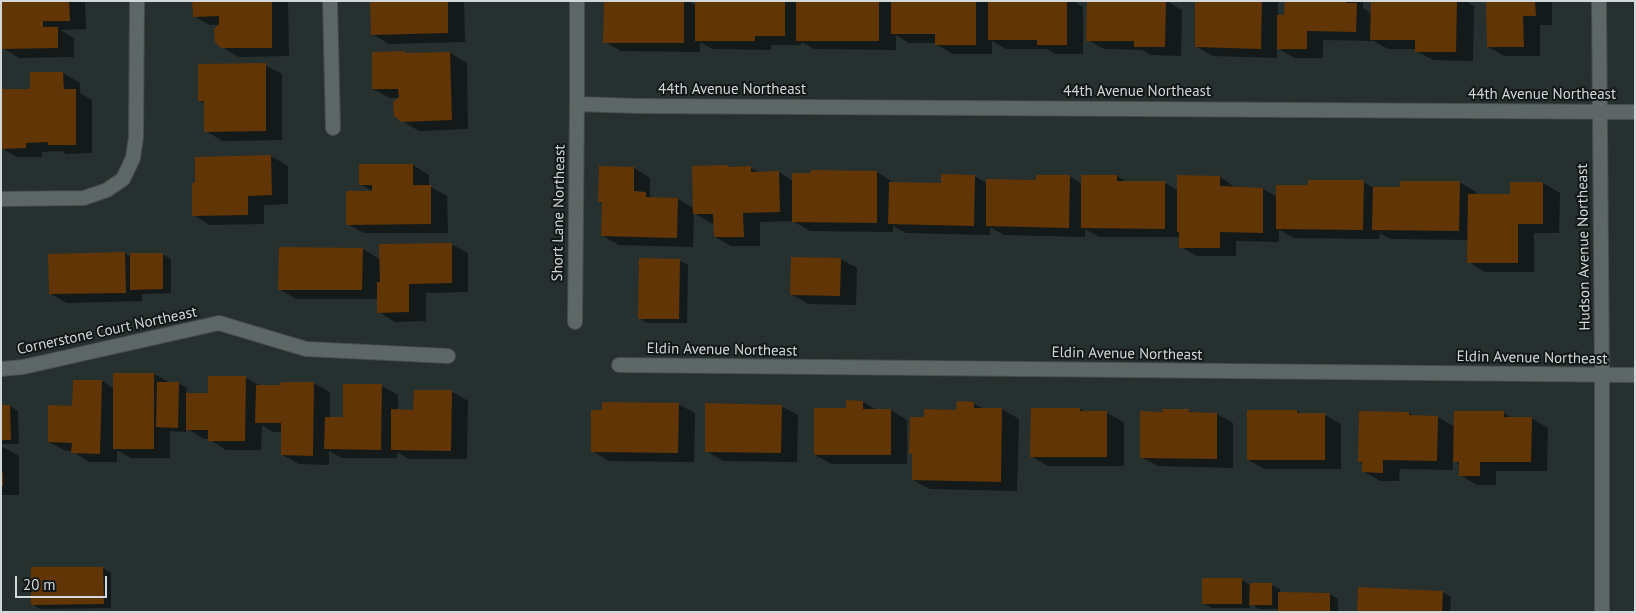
<!DOCTYPE html>
<html>
<head>
<meta charset="utf-8">
<style>
	body { margin:0 }
	#map { position:relative; width:1636px; height:613px; overflow:hidden; background:#26302f; font-family:"PT Sans",sans-serif }
	canvas { display:block }
	.frame { position:absolute; inset:0; border:2px solid #d2d8d8; pointer-events:none }
	.scale { position:absolute; left:15px; top:576px; width:92px; height:22px; box-sizing:border-box; border:2px solid #d2d8d8; border-top:0; padding-left:6px; font-size:15px; line-height:18px; white-space:nowrap; color:#d2d8d8; -webkit-text-stroke:4px #131717; paint-order:stroke }
</style>
</head>
<body>
<div id="map">
<canvas width="1636" height="613"></canvas>
<div class="frame"></div>
<div class="scale">20 m</div>
</div>
<script>
const ctx = document.querySelector('canvas').getContext('2d');
ctx.lineJoin = 'round';
function fillPath(path, color) {
  ctx.fillStyle = color;
  ctx.fill(path, 'evenodd');
}
function poly(rows) {
  const path = new Path2D();
  for (const r of rows) {
    path.moveTo(r[0], r[1]);
    for (let i = 2; i < r.length; i += 2) path.lineTo(r[i], r[i + 1]);
  }
  return path;
}
function stroke(path, color, width, dash) {
  ctx.strokeStyle = color;
  ctx.lineWidth = width;
  ctx.lineCap = dash ? 'butt' : 'round';
  ctx.setLineDash(dash || []);
  ctx.stroke(path);
}
function write(font, color, halo, rows, align = 'center') {
  ctx.font = font + ' "PT Sans",sans-serif';
  ctx.lineWidth = 4;
  ctx.setLineDash([]);
  ctx.textBaseline = 'middle';
  ctx.strokeStyle = halo;
  ctx.fillStyle = color;
  for (const [text, x, y, turn = 0] of rows) {
    ctx.save();
    ctx.translate(x, y);
    ctx.rotate((+turn || 0) * Math.PI / 180);
    ctx.textAlign = isNaN(turn) ? turn : align;
    if (halo) ctx.strokeText(text, 0, 0);
    ctx.fillText(text, 0, 0);
    ctx.restore();
  }
}
const shadow = poly([
	[1,1,85,1,86,29,60,30,74,38,74,57,19,58,3,48,3,37,1,37],
	[194,1,288,1,289,56,239,57,222,47,220,25,210,25,194,16],
	[372,1,464,1,465,42,389,44,372,34],
	[605,1,688,1,696,6,696,1,1073,1,1083,7,1083,54,1055,54,1046,49,1006,49,992,41,992,54,953,54,936,44,936,43,909,43,896,35,896,50,814,49,801,42,801,45,771,45,771,50,713,49,700,42,700,52,621,51,605,42],
	[1088,1,1166,1,1182,10,1181,56,1151,55,1142,50,1104,49,1088,40],
	[1197,1,1278,1,1278,16,1286,16,1286,1,1363,1,1363,8,1372,14,1373,1,1465,1,1474,6,1473,61,1433,60,1416,51,1416,49,1388,49,1372,40,1372,41,1323,40,1323,58,1295,58,1277,48,1277,58,1213,56,1197,47],
	[1488,1,1552,1,1552,25,1540,25,1540,56,1505,56,1488,47],
	[450,53,467,63,468,129,419,131,402,121,400,98,390,98,373,89,373,54],
	[265,65,282,74,282,140,222,141,206,131,206,104,199,100],
	[63,73,80,83,80,93,92,100,92,153,66,154,62,151,42,152,42,157,17,157,1,148,31,91],
	[271,156,288,166,288,204,264,205,264,224,210,225,193,215],
	[413,165,429,175,429,186,447,196,448,233,364,233,347,224,374,192,360,184],
	[728,166,731,168,751,168,760,173,779,172,793,181,877,172,893,182,893,183,942,184,974,176,988,184,1037,181,1069,176,1082,184,1117,176,1127,182,1165,183,1179,191,1220,177,1236,188,1263,189,1277,197,1309,186,1363,182,1374,188,1402,188,1459,182,1476,192,1476,195,1512,196,1512,183,1543,183,1560,193,1559,233,1534,233,1534,272,1485,272,1469,262,1469,240,1390,239,1380,233,1379,239,1294,238,1279,230,1279,242,1236,241,1236,256,1197,256,1181,247,1181,237,1099,237,1085,229,1085,237,1004,235,990,227,990,235,906,233,893,226,893,232,810,231,793,221,760,222,760,246,731,246,715,237,714,223,711,223,694,213,693,247,619,245,603,236,603,204,600,202,634,168,650,178,650,196,655,199,678,199,695,209],
	[451,244,468,253,468,292,426,293,426,321,395,322,379,312,379,299,296,299,279,289,363,249,381,260],
	[124,253,131,257,162,254,171,259,171,293,142,294,142,301,67,303,51,294],
	[841,259,857,268,856,305,808,304,791,294],
	[679,260,688,265,687,323,647,323,639,318],
	[115,374,154,374,170,383,178,383,187,388,186,394,209,394,246,378,261,386,313,383,330,392,330,418,345,418,381,386,398,395,398,411,415,411,451,391,468,401,467,459,409,459,397,452,397,458,342,458,329,451,329,465,299,464,282,455,282,432,273,432,262,425,261,450,226,450,209,439,204,439,186,428,186,432,170,431,170,458,131,458,117,450,117,462,89,462,72,451,66,451,49,442,73,407,102,381,114,389],
	[863,402,877,410,891,410,907,420,907,464,832,464,815,455],
	[973,403,984,409,1002,409,1019,419,1017,491,930,489,913,480,914,455,910,454,925,418,957,411],
	[678,404,695,413,694,462,609,461,592,451],
	[1,406,10,406,18,411,19,444,1,444],
	[781,406,798,415,797,462,723,461,706,451],
	[1080,409,1085,412,1107,413,1124,422,1124,466,1048,466,1031,456],
	[1188,410,1194,413,1217,414,1233,423,1233,468,1158,466,1141,457,1164,413],
	[1248,411,1297,411,1303,415,1325,415,1341,424,1341,469,1265,469,1248,460],
	[1409,413,1415,417,1438,417,1455,427,1504,413,1513,418,1531,418,1548,428,1547,471,1496,471,1496,485,1477,485,1460,475,1460,465,1453,460,1453,470,1400,469,1399,481,1380,481,1363,471,1363,464,1359,462],
	[1,446,19,456,19,495,1,495],
	[103,568,111,573,111,608,40,609,32,604],
	[1241,579,1250,585,1271,585,1280,589,1280,593,1330,594,1338,599,1338,612,1279,612,1279,609,1259,609,1250,603,1250,608,1212,608,1203,603],
	[1443,592,1451,597,1450,612,1358,612]
]);
const building = poly([
	[1,1,69,1,70,21,43,21,43,27,58,27,58,48,2,49],
	[192,1,272,1,272,48,221,48,215,42,214,29,219,24,219,16,193,17],
	[370,1,448,1,448,33,371,35],
	[604,1,684,1,684,43,603,43],
	[695,1,785,1,785,36,755,36,755,41,695,41],
	[796,1,879,1,879,41,796,41],
	[891,1,976,1,976,45,935,45,935,34,891,34],
	[988,1,1067,1,1067,45,1037,45,1037,40,988,40],
	[1087,1,1166,1,1165,47,1134,47,1134,41,1086,41],
	[1195,1,1262,1,1261,49,1195,47],
	[1285,1,1346,1,1346,3,1357,3,1356,32,1307,31,1307,49,1277,49,1277,15,1284,15],
	[1371,1,1457,1,1456,52,1415,52,1415,40,1370,40],
	[1486,1,1535,1,1536,16,1523,16,1524,47,1487,47],
	[405,51,405,53,450,52,452,120,401,122,394,116,393,102,399,97,398,89,372,89,372,52],
	[266,63,266,131,204,132,204,101,198,101,198,64],
	[30,72,63,72,64,89,76,89,76,145,48,145,48,142,26,143,26,148,1,149,1,89,30,89],
	[271,155,272,195,248,196,248,215,192,216,192,183,195,183,195,157],
	[359,164,413,164,413,185,431,185,431,224,346,225,346,191,372,191,372,185,359,185],
	[728,165,728,167,751,166,751,172,779,171,780,212,743,213,744,237,714,237,713,214,693,214,692,166],
	[599,166,634,167,634,191,646,192,646,197,678,198,677,238,601,236,602,202,598,202],
	[811,170,877,171,877,223,792,222,792,173,811,173],
	[941,174,975,175,974,226,888,224,889,182,941,183],
	[1036,175,1070,175,1069,228,986,226,986,179,1036,180],
	[1081,175,1117,175,1117,181,1165,181,1165,229,1081,228],
	[1177,175,1220,176,1220,186,1263,188,1263,233,1220,232,1220,248,1179,248,1179,232,1177,232],
	[1308,180,1364,180,1363,230,1276,229,1276,185,1308,185],
	[1400,181,1460,181,1459,231,1372,230,1373,187,1400,187],
	[1510,182,1543,182,1543,224,1518,224,1518,263,1467,263,1468,194,1510,194],
	[452,243,452,283,409,284,409,312,377,313,377,282,380,282,379,244],
	[279,247,363,248,362,290,278,290],
	[125,252,126,293,49,294,48,254],
	[130,253,163,253,163,289,130,290],
	[791,257,841,258,840,296,790,295],
	[639,258,680,259,679,319,638,319],
	[113,373,154,373,154,449,113,449],
	[208,376,246,376,245,441,208,441,208,430,186,430,186,393,208,393],
	[73,380,102,380,100,454,71,453,72,443,48,442,48,405,72,406],
	[157,382,179,382,178,428,156,427],
	[281,382,314,382,313,456,281,455,281,423,255,423,256,385,280,385],
	[343,384,382,384,381,450,324,449,325,417,343,417],
	[414,390,452,390,451,451,391,450,391,409,413,410],
	[846,400,863,401,863,409,891,409,891,455,814,455,814,408,846,408],
	[957,401,974,402,974,408,1002,408,1001,482,912,480,912,454,909,454,910,417,924,417,924,409,956,410],
	[602,402,679,403,678,453,591,452,591,410,602,410],
	[705,403,782,405,781,453,705,452],
	[1,405,10,405,11,440,1,440],
	[1031,408,1080,408,1080,411,1107,411,1107,457,1030,457],
	[1162,409,1189,409,1189,412,1217,413,1217,459,1140,458,1140,411,1162,412],
	[1247,410,1297,410,1297,413,1325,413,1325,460,1247,460],
	[1359,411,1409,412,1409,415,1438,416,1437,461,1383,460,1383,473,1362,472,1362,462,1358,462],
	[1454,411,1504,411,1504,417,1532,417,1531,462,1480,462,1480,476,1459,476,1459,462,1453,462],
	[1,473,3,473,3,486,1,486],
	[31,567,103,567,104,604,31,605],
	[1202,578,1242,578,1242,604,1202,604],
	[1250,583,1272,583,1272,605,1249,605],
	[1358,587,1443,591,1442,612,1357,612],
	[1278,592,1330,593,1330,612,1278,612]
]);
const service = poly([
	[330,1,333,128],
	[577,104,577,1],
	[575,322,577,104,638,106],
	[219,323,306,349,448,356]
]);
const minor = poly([
	[1599,1,1602,375,1602,612],
	[638,106,1635,112],
	[1,199,84,198,107,190,123,179,133,158,136,137,137,1],
	[619,365,1635,375],
	[1,369,23,367,219,323]
]);
const streetNames = [
	["44th Avenue Northeast",732,90],
	["44th Avenue Northeast",1137,92],
	["44th Avenue Northeast",1542,95],
	["Short Lane Northeast",559,213,-89],
	["Hudson Avenue Northeast",1584,247,-91],
	["Cornerstone Court Northeast",107,331,-12],
	["Eldin Avenue Northeast",722,350,1],
	["Eldin Avenue Northeast",1127,354,1],
	["Eldin Avenue Northeast",1532,358,1]
];
fillPath(shadow, '#0007');
fillPath(building, '#613506');
stroke(service, '#464e4d', 16);
stroke(minor, '#464e4d', 16);
stroke(service, '#5c6766', 14);
stroke(minor, '#5c6766', 14);
write('15px', '#d2d8d8', '#131717', streetNames);
</script>
</body>
</html>
